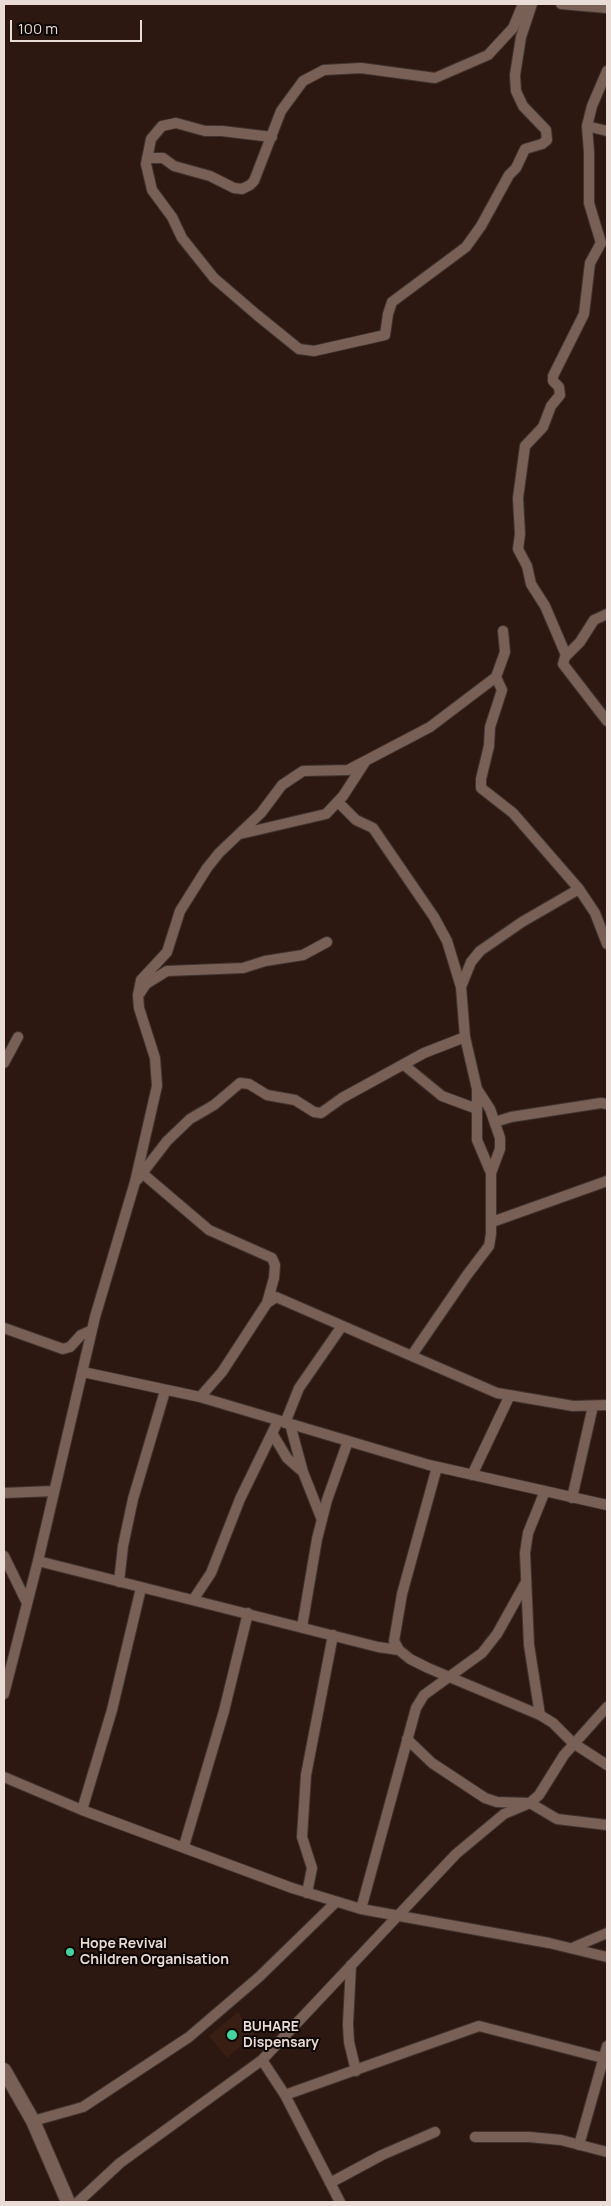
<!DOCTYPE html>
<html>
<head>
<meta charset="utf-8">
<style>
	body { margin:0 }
	#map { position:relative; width:611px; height:2206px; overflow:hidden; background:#2c1810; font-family:Manrope,sans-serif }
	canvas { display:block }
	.frame { position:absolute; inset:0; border:5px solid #e9dbd5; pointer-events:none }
	.scale { position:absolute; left:10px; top:20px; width:132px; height:22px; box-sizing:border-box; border:2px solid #e9dbd5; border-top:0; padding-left:6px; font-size:15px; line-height:18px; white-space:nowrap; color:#e9dbd5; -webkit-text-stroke:4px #0e0604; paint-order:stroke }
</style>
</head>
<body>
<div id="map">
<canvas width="611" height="2206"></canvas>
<div class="frame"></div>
<div class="scale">100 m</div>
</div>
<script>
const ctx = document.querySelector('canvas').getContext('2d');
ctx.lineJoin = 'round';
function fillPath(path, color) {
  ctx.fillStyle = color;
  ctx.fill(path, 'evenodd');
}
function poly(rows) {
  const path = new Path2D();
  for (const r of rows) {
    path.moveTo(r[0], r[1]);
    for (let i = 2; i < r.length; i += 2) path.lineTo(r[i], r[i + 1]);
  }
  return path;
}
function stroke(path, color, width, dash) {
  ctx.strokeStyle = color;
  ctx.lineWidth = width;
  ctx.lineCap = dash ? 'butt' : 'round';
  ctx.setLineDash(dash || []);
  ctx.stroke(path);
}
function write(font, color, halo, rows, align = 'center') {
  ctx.font = font + ' Manrope,sans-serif';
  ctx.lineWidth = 4;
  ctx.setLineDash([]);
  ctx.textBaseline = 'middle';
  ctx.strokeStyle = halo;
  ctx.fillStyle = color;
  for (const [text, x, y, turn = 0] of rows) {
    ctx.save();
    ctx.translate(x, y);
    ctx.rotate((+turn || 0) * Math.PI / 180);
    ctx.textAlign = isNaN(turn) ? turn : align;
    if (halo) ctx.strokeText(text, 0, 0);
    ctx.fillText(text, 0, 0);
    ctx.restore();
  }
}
const built = poly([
	[238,2012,255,2034,227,2058,209,2036]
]);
const minor = poly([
	[561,4,607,8],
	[587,126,607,131],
	[272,137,222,131,205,131,176,123,162,126,151,139,146,164,152,190,172,217,182,238,214,278,257,315,299,349,314,351,385,335,388,314,392,302,466,247,481,226,509,175,516,168,525,149,542,144,547,140,546,130,523,106,516,91,515,75,521,37,532,4],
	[147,158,163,158,174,166,210,176,234,188,242,189,250,185,254,181,281,111,303,81,324,70,361,68,435,78,488,55,513,28,523,4],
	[607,614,594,620,580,642,565,657,563,664,607,721],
	[566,655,545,606,531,584,527,566,518,549,520,534,518,498,525,446,543,427,551,406,560,395,559,387,553,381,553,376,584,314,590,263,601,243,589,203,589,152,587,126,592,106,607,71],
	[496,677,502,690,490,727,489,746,481,779,481,788,513,813,579,889,595,913,607,944],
	[338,802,356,820,373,828,434,917,447,941,461,987,465,1037,477,1089,477,1140,491,1173,491,1234,489,1246,467,1275,412,1355],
	[240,834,326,814,343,796,365,762],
	[461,987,471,962,480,951,522,922,579,889],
	[140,993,146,984,167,971,243,968,265,961,303,955,327,942],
	[4,1063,18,1037],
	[404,1065,442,1096,477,1109],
	[477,1089,490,1109,500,1138,500,1149,491,1173],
	[495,1122,511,1117,601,1103,607,1104],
	[142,1173,209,1230,272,1258,275,1265,274,1278,267,1303],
	[137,1180,167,1141,190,1119,214,1105,240,1083,249,1084,267,1095,295,1100,314,1112,321,1113,342,1098,424,1053,465,1037],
	[492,1222,607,1181],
	[4,1328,63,1349,70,1347,81,1335,92,1330],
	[83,1372,200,1397,429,1465,607,1505],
	[200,1397,222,1372,267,1303,276,1297,497,1393,573,1406,607,1405],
	[285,1423,299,1388,342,1326],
	[290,1424,303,1472,322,1520],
	[272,1433,287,1458,303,1472],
	[437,1467,402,1594,394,1641,399,1650,410,1659,428,1668,540,1715,553,1723,573,1743,607,1765],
	[472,1475,510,1395],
	[4,1493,53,1491],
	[572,1498,593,1406],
	[4,1556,27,1603],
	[38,1561,378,1647,399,1650],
	[119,1582,123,1546,133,1499,165,1391],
	[193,1600,211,1573,240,1499,278,1421],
	[302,1627,317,1539,327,1500,348,1441],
	[4,1694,38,1561,95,1317,135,1182,157,1086,155,1058,139,1008,138,995,141,980,167,952,180,911,207,868,219,853,261,813,282,785,303,771,348,770,430,727,496,677,505,652,503,631],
	[540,1715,529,1645,525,1553,528,1533,545,1491],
	[407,1739,432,1763,485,1798,497,1802,530,1803,557,1819,607,1825],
	[4,1777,82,1810,292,1888,361,1909,549,1943,607,1957],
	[82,1810,112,1710,141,1588],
	[184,1846,224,1711,248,1613],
	[307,1893,312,1868,302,1837,306,1775,333,1635],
	[361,1909,416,1708,424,1695,482,1653,497,1634,526,1582],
	[572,1948,607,1933],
	[351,1965,348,2024,349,2042,356,2071],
	[262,2060,285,2095,340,2202],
	[285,2095,479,2026,607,2059],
	[33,2121,83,2107,189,2037,259,1977,336,1902],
	[475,2137,529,2137,561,2140,607,2152],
	[579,2145,607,2046],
	[330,2183,382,2155,435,2132],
	[78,2202,120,2163,262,2060,456,1854,504,1814,530,1803,539,1795,564,1755,607,1707]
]);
const secondary = poly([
	[4,2070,33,2121,68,2202]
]);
const markers = [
	[70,1952,5,"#45d49e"],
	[232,2035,6,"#45d49e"]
];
const poiNames = [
	["Hope Revival",80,1944],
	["Children Organisation",80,1960],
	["BUHARE",243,2027],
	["Dispensary",243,2043]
];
fillPath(built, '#381e13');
stroke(minor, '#423330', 12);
stroke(secondary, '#423330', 16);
stroke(minor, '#786056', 10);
stroke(secondary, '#786056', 14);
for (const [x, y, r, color] of markers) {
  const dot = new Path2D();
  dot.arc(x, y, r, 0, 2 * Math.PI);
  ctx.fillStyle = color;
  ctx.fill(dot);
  stroke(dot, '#0e0604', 2);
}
write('bold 14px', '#e9dbd5', '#0e0604', poiNames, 'left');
</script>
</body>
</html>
